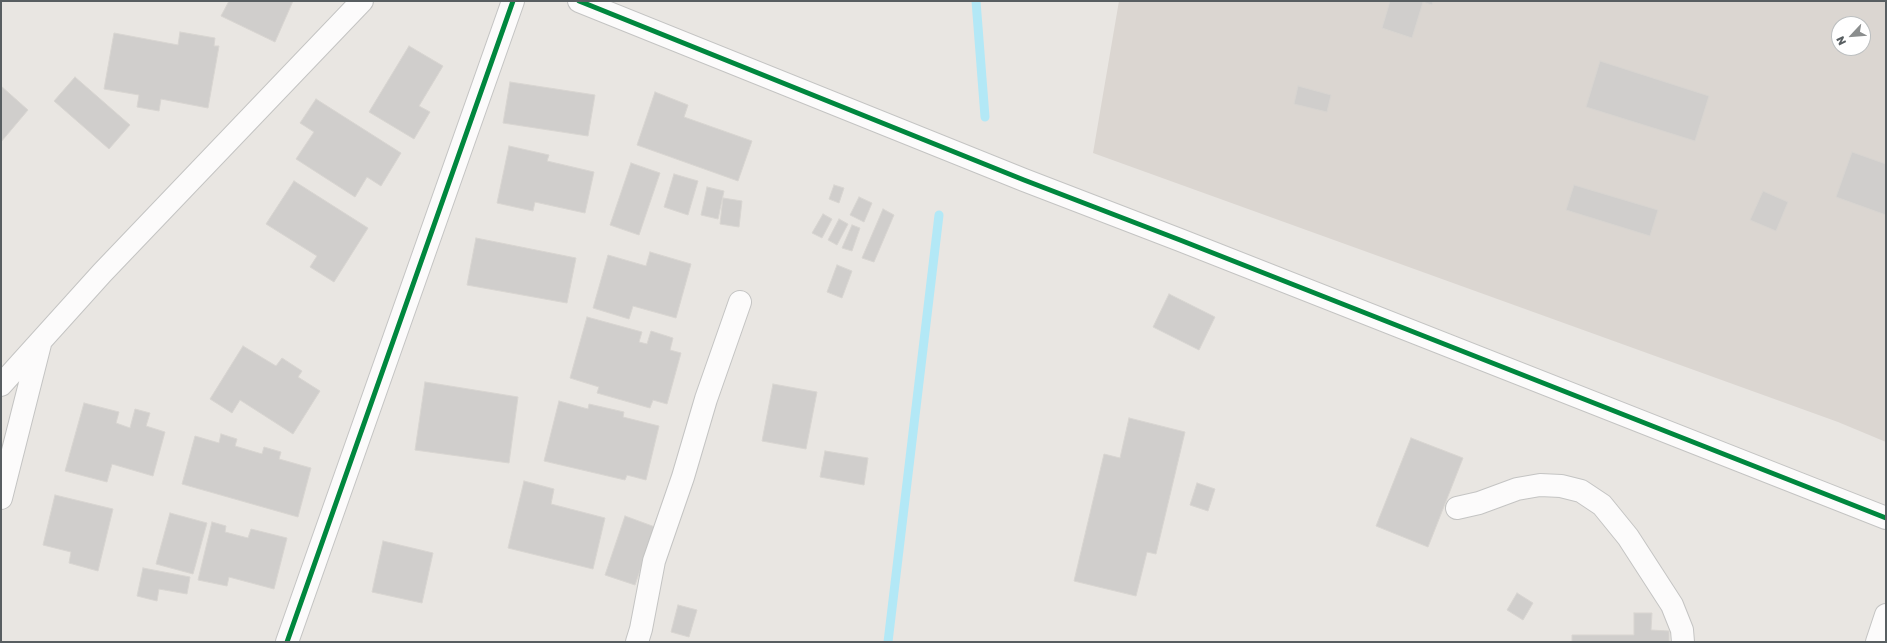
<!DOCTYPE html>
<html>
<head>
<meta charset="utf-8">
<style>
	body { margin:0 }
	#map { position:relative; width:1887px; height:643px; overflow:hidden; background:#e9e6e2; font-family:"Golos Text",sans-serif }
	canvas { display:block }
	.frame { position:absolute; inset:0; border:2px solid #585e61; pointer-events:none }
	.north { position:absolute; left:1831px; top:16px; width:40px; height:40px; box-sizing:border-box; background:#fff; border:1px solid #bcbfc0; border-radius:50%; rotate:244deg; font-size:11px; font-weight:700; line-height:16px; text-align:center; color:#585e61 }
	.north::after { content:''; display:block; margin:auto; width:14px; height:18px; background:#8b8e8e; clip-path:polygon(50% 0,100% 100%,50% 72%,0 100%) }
</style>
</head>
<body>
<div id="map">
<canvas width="1887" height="643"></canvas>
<div class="frame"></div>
<div class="north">N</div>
</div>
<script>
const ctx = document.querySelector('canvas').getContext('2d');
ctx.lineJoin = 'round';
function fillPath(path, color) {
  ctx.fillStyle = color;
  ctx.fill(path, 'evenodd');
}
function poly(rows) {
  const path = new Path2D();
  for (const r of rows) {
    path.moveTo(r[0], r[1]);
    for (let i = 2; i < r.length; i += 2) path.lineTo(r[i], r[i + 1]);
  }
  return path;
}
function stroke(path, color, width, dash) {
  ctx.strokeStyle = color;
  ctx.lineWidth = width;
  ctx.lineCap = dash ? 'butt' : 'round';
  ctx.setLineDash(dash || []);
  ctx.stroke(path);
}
const education = poly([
	[1119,1,1886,1,1886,442,1838,422,1093,153],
	[1839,24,1863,24,1863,48,1839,48]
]);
const stream = poly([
	[976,1,985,117],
	[888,642,939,215]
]);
const building = poly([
	[229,1,293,1,275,42,221,16,229,1],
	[1390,1,1433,1,1432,5,1423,2,1412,38,1382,28,1390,1],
	[180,32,215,38,214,46,219,46,208,108,161,99,159,111,137,107,139,95,104,89,114,33,178,45,180,32],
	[409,46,443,66,419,106,430,112,414,139,369,112,409,46],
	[1600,61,1709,96,1695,141,1586,107,1600,61],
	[75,77,130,125,109,149,54,101,75,77],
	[510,82,595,95,588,136,503,123,510,82],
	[1,86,28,110,1,142,1,86],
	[1298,86,1331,95,1327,112,1294,104,1298,86],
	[655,92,688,105,684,117,752,141,738,181,637,145,655,92],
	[316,99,401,153,381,186,367,177,355,197,296,159,314,132,300,123,316,99],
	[509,146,549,155,547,161,594,172,585,213,535,202,533,211,497,203,509,146],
	[1852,152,1886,164,1886,215,1836,197,1852,152],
	[631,163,660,173,639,235,610,225,631,163],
	[674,174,698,181,688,215,664,207,674,174],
	[294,181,368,228,334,282,310,267,317,256,266,224,294,181],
	[834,185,844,188,839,203,829,199,834,185],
	[1574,185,1658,210,1650,236,1566,210,1574,185],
	[707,187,724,191,718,219,701,215,707,187],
	[1763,191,1788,202,1776,231,1750,220,1763,191],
	[859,197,872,203,864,222,850,215,859,197],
	[723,198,742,201,739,227,720,224,723,198],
	[883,209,894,215,874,262,862,258,883,209],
	[823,214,832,219,822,238,812,233,823,214],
	[839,219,848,224,837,245,828,240,839,219],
	[852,225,860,228,852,251,842,248,852,225],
	[476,238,576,258,567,303,467,285,476,238],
	[650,252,691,264,676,318,633,306,629,319,593,308,608,255,646,266,650,252],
	[837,265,852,271,842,298,827,292,837,265],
	[1169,294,1215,317,1199,350,1153,327,1169,294],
	[587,317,642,332,639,342,647,344,651,331,673,338,670,350,681,353,667,404,653,400,650,408,597,393,599,387,570,378,587,317],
	[243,346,276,366,282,358,302,371,298,377,320,391,293,434,240,400,232,413,210,399,243,346],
	[425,382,518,397,509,463,415,450,425,382],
	[773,384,817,392,806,449,762,441,773,384],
	[559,401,588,409,589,404,624,412,623,417,659,426,646,480,627,475,625,480,544,461,559,401],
	[84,403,119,412,116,423,130,428,135,409,150,413,146,426,165,432,153,476,112,464,107,482,65,471,84,403],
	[1129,418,1185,432,1156,554,1147,552,1136,596,1074,581,1104,454,1120,458,1129,418],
	[221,434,237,439,235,446,262,454,264,447,281,452,279,459,311,468,298,517,182,484,195,436,219,443,221,434],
	[1411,438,1463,458,1428,547,1376,526,1411,438],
	[825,451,868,458,864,485,820,477,825,451],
	[524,481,554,489,551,504,605,518,593,569,508,548,524,481],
	[1197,483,1215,489,1208,511,1190,505,1197,483],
	[55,495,113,509,98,571,69,563,71,552,43,545,55,495],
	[170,513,207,523,193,574,156,564,170,513],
	[625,516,655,527,635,585,605,575,625,516],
	[212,522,226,526,225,532,248,538,251,529,287,538,274,589,229,577,227,586,198,580,212,522],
	[383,541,433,553,422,603,372,592,383,541],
	[143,568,190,577,187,594,159,589,157,601,137,596,143,568],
	[1517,593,1533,603,1523,620,1507,610,1517,593],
	[678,605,697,610,689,637,671,632,678,605],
	[1634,613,1652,613,1651,630,1669,631,1669,642,1572,642,1572,635,1634,635,1634,613]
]);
const minor = poly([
	[579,1,1024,180,1180,240,1886,518],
	[1,385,102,273,362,1],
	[1,498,40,344],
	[1457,508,1479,503,1517,489,1540,485,1561,486,1581,491,1602,505,1628,537,1672,605,1682,630,1683,642],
	[287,642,513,1],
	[637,642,641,629,654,561,683,477,706,399,740,302],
	[1877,642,1886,615]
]);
const cycleway = poly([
	[579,1,1024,180,1180,240,1886,518],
	[287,642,513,1]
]);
fillPath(education, '#dbd6d1');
stroke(stream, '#b3e8f6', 9);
fillPath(building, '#d0cecc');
stroke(building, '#d8d5d1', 1);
stroke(minor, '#c4c4c3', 24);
stroke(minor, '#fcfbfb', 22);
stroke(cycleway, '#00873e', 5);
</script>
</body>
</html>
